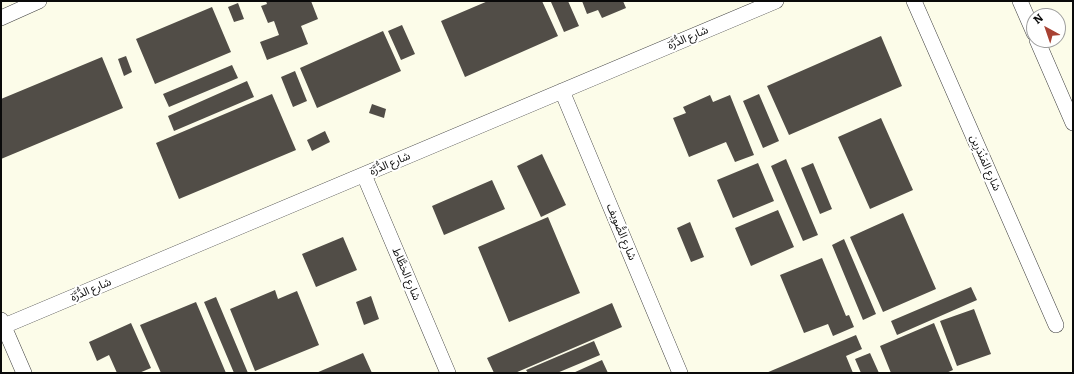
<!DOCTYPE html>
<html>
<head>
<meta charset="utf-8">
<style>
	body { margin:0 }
	#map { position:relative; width:1074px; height:374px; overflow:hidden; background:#fcfce9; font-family:Bitter,serif }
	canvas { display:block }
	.frame { position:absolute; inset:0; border:2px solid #0a0a0a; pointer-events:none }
	.north { position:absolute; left:1026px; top:8px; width:40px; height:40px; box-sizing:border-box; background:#fff; border:1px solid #9d9d9d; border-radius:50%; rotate:320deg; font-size:11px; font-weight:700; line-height:16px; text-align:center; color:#0a0a0a }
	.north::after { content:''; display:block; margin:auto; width:14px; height:18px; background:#a84233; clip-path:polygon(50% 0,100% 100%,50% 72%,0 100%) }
</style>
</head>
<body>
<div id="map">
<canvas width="1074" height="374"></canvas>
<div class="frame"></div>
<div class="north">N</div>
</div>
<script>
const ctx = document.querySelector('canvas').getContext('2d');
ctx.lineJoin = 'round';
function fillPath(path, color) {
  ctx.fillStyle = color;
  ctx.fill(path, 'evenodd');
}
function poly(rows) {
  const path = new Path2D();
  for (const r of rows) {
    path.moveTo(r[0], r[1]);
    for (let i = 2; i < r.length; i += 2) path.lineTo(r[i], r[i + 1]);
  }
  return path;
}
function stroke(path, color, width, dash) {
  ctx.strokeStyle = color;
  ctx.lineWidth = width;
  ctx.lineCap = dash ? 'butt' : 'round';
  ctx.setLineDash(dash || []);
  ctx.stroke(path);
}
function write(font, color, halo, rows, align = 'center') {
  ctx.font = font + ' Bitter,"Noto Sans Arabic",serif';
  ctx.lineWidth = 4;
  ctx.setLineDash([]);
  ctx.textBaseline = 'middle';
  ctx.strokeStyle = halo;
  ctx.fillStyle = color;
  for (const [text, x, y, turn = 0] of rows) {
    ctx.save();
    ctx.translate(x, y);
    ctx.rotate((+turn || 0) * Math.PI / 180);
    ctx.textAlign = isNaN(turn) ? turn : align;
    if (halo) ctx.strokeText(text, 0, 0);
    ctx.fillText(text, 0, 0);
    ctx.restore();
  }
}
const building = poly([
	[266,1,311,1,318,19,301,26,308,44,267,60,260,42,279,35,274,21,268,23,261,6,267,4],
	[488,1,542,1,558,36,465,77,441,21],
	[553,1,568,1,579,26,564,32,551,2],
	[582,1,623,1,626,8,602,18,598,10,587,14],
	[238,3,244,19,234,22,228,7],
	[212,7,231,52,155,84,136,39],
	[402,25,415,54,401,60,388,31],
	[383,31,401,71,317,108,300,68],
	[881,36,902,86,789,135,767,86],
	[126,56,132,72,124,76,118,59],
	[102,57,123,108,1,159,1,99],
	[232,65,238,78,169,107,163,94],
	[295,71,307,101,293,107,281,77],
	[247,81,254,97,174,131,168,116],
	[272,94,296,150,179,199,156,143],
	[759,94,779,141,763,148,743,101],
	[710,95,713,102,730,95,754,155,735,162,726,142,689,157,673,118,686,113,683,107],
	[372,104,386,109,384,118,369,113],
	[881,118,913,190,870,209,838,137],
	[325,131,330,142,312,151,307,140],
	[542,154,566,205,541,217,517,166],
	[786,159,818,235,803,241,771,166],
	[758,163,774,201,733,218,717,180],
	[813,163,832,209,820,214,801,168],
	[492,180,505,209,444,235,432,206],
	[778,210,794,247,751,266,735,228],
	[903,213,936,289,883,312,850,237],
	[548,217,580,293,509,322,478,247],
	[690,222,704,257,691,262,677,228],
	[343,237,357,270,316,287,302,254],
	[844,239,876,314,863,320,832,245],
	[822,258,846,316,849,315,854,327,833,336,828,324,804,333,780,275],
	[971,287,977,300,897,335,891,321],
	[275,290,278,299,297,291,319,345,255,371,230,309],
	[371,296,379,319,364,325,356,302],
	[216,297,248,373,234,373,204,302],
	[196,302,226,373,161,373,140,325],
	[612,303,622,327,515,373,494,373,487,358],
	[974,309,991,354,957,366,940,321],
	[131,323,151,368,139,373,117,373,109,355,97,361,89,342],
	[934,323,953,370,946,373,891,373,880,346],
	[856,335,862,349,846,356,853,373,766,373],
	[594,341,600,355,557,373,528,373,526,370],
	[363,353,372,373,316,373],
	[870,353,879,373,861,373,855,359],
	[602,360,608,373,573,373]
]);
const minor = poly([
	[914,1,1056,325],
	[1020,1,1034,33],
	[1,18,39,1],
	[1037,40,1073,123],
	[562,91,680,373],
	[364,175,448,373],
	[1,320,24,373],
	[4,326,776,1]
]);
const streetNames = [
	["شارع الدُّرَّة",688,38,-23],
	["شارع المَنْدَرِين",985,163,66],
	["شارع الدُّرَّة",390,164,-23],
	["شارع الصُّويف",621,232,67],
	["شارع الخطَّاط",406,274,67],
	["شارع الدُّرَّة",91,290,-23]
];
fillPath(building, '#514d47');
stroke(minor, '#3d3d3d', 16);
stroke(minor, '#fff', 15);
write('11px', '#0a0a0a', '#fff', streetNames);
</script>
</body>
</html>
